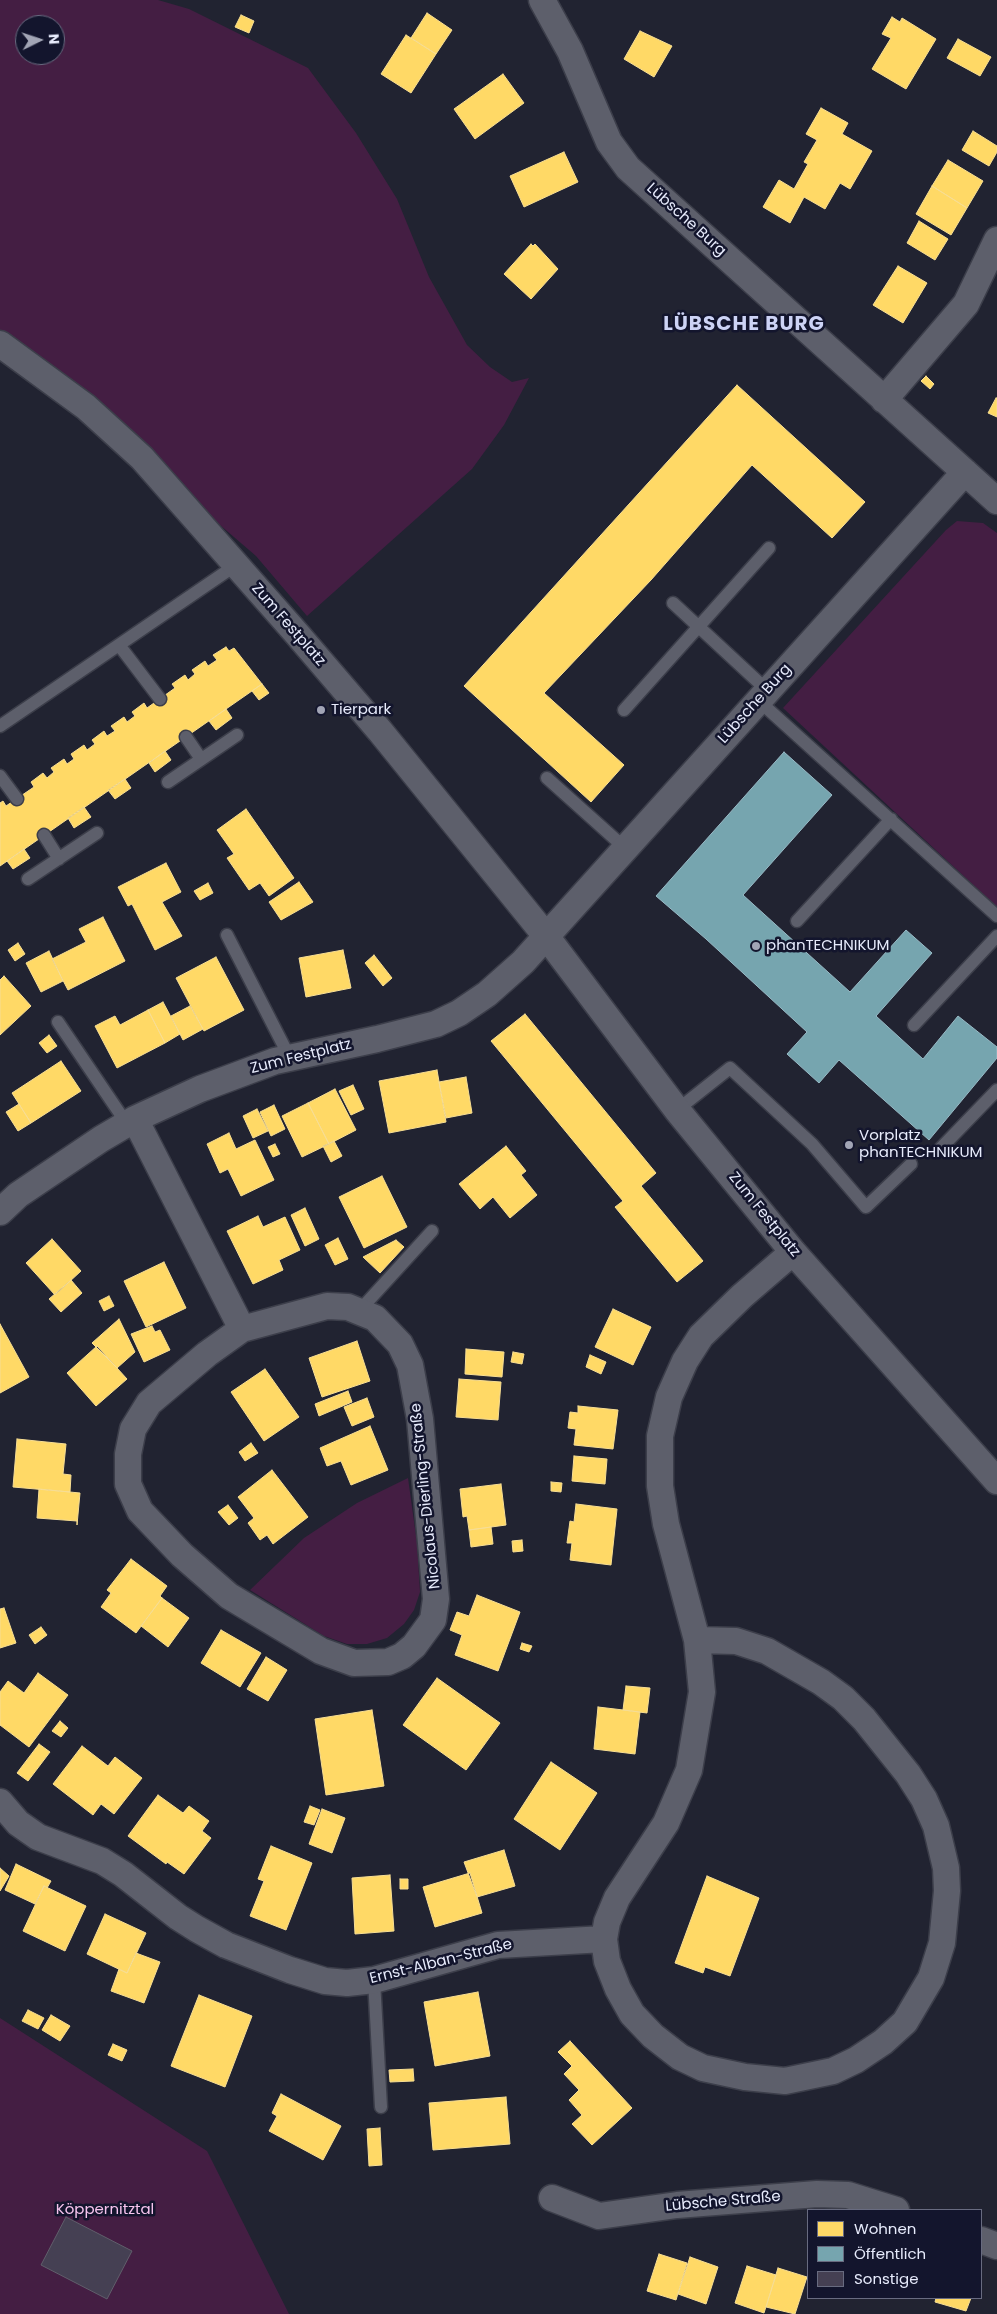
<!DOCTYPE html>
<html>
<head>
<meta charset="utf-8">
<style>
	body { margin:0 }
	#map { position:relative; width:997px; height:2314px; overflow:hidden; background:#212331; font-family:Poppins,sans-serif }
	canvas { display:block }
	.legend { position:absolute; left:807px; top:2209px; width:175px; height:90px; box-sizing:border-box; background:#13152d; border:1px solid #686b80; margin:0; padding:6px 9px; list-style:none; font-size:15px; color:#e7ebfc }
	.legend li { display:flex; align-items:center; gap:10px; height:25px }
	.legend b { width:25px; border:1px solid #686b80 }
	.north { position:absolute; left:15px; top:15px; width:50px; height:50px; box-sizing:border-box; background:#13152d; border:1px solid #686b80; border-radius:50%; rotate:86deg; font-size:14px; font-weight:700; line-height:20px; text-align:center; color:#e7ebfc }
	.north::after { content:''; display:block; margin:auto; width:18px; height:22px; background:#a2a5b5; clip-path:polygon(50% 0,100% 100%,50% 72%,0 100%) }
</style>
</head>
<body>
<div id="map">
<canvas width="997" height="2314"></canvas>
<ul class="legend">
<li><b style="height:14px;background:#ffd966"></b>Wohnen</li>
<li><b style="height:14px;background:#76a5af"></b>Öffentlich</li>
<li><b style="height:14px;background:#454053"></b>Sonstige</li>
</ul>
<div class="north">N</div>
</div>
<script>
const ctx = document.querySelector('canvas').getContext('2d');
ctx.lineJoin = 'round';
function fillPath(path, color) {
  ctx.fillStyle = color;
  ctx.fill(path, 'evenodd');
}
function poly(rows) {
  const path = new Path2D();
  for (const r of rows) {
    path.moveTo(r[0], r[1]);
    for (let i = 2; i < r.length; i += 2) path.lineTo(r[i], r[i + 1]);
  }
  return path;
}
function stroke(path, color, width, dash) {
  ctx.strokeStyle = color;
  ctx.lineWidth = width;
  ctx.lineCap = dash ? 'butt' : 'round';
  ctx.setLineDash(dash || []);
  ctx.stroke(path);
}
function write(font, color, halo, rows, align = 'center') {
  ctx.font = font + ' Poppins,sans-serif';
  ctx.lineWidth = 5;
  ctx.setLineDash([]);
  ctx.textBaseline = 'middle';
  ctx.strokeStyle = halo;
  ctx.fillStyle = color;
  for (const [text, x, y, turn = 0] of rows) {
    ctx.save();
    ctx.translate(x, y);
    ctx.rotate((+turn || 0) * Math.PI / 180);
    ctx.textAlign = isNaN(turn) ? turn : align;
    if (halo) ctx.strokeText(text, 0, 0);
    ctx.fillText(text, 0, 0);
    ctx.restore();
  }
}
const green = poly([
	[0,0,158,0,189,9,308,68,356,133,397,199,429,277,467,345,490,367,512,382,529,378,504,425,472,469,307,616,256,556,142,458,0,344],
	[25,25,55,25,55,55,25,55],
	[957,521,983,523,997,533,997,907,783,708,946,530],
	[408,1478,417,1543,420,1592,414,1610,404,1624,387,1638,367,1644,347,1644,324,1636,250,1590,304,1538,357,1503],
	[0,2018,207,2151,289,2314,0,2314]
]);
const homes = poly([
	[427,13,452,30,436,54,411,38,427,13],
	[241,15,254,21,249,33,235,27,241,15],
	[892,17,900,22,902,18,936,39,906,89,872,69,891,38,882,34,892,17],
	[640,31,672,46,654,77,624,59,640,31],
	[406,35,436,54,411,93,381,74,406,35],
	[958,39,991,57,980,76,947,58,958,39],
	[503,74,524,103,475,139,454,109,503,74],
	[821,108,848,123,842,134,872,151,850,189,840,183,825,209,804,197,790,223,763,207,779,180,794,189,808,164,804,162,817,140,806,134,821,108],
	[973,131,997,146,997,152,989,166,962,150,973,131],
	[564,152,578,182,524,207,510,176,564,152],
	[948,160,983,181,967,208,932,186,948,160],
	[932,186,967,208,951,235,916,214,932,186],
	[919,221,948,239,935,260,907,243,919,221],
	[531,244,533,246,535,244,558,269,531,299,504,274,531,244],
	[898,266,927,283,903,323,873,305,898,266],
	[926,376,934,384,930,389,921,381,926,376],
	[737,385,865,502,832,538,752,465,651,580,544,693,624,765,591,802,464,686,737,385],
	[996,398,997,398,997,417,988,413,996,398],
	[226,647,229,651,234,648,262,684,0,866,0,803,3,801,6,806,34,787,31,782,43,773,47,778,54,772,51,768,64,759,67,764,74,759,71,754,84,745,87,750,95,744,92,740,104,731,107,736,115,731,111,726,124,717,127,722,135,716,132,712,144,703,147,708,175,688,172,684,185,675,188,680,195,674,192,670,205,661,208,666,217,660,213,655,226,647],
	[262,684,269,693,259,700,252,691,262,684],
	[226,709,232,718,216,730,209,721,226,709],
	[165,751,171,760,155,772,149,763,165,751],
	[125,779,131,788,115,799,108,790,125,779],
	[84,807,91,817,74,828,68,818,84,807],
	[246,809,294,878,269,896,260,883,249,890,227,858,234,854,217,830,246,809],
	[24,849,30,858,13,869,7,861,24,849],
	[166,863,181,892,162,902,182,936,155,950,132,904,128,906,118,887,166,863],
	[299,882,313,902,281,920,269,902,299,882],
	[208,883,213,893,200,900,194,891,208,883],
	[103,917,125,961,68,990,52,959,86,942,79,929,103,917],
	[18,943,25,954,15,961,8,950,18,943],
	[343,950,351,988,306,997,299,958,343,950],
	[49,951,63,981,41,992,26,963,49,951],
	[374,955,392,978,383,986,365,963,374,955],
	[216,957,244,1010,204,1031,176,978,216,957],
	[4,976,31,1006,0,1035,0,980,4,976],
	[163,1002,180,1034,165,1043,148,1010,163,1002],
	[190,1006,203,1029,183,1040,171,1016,190,1006],
	[148,1010,165,1043,117,1068,95,1026,115,1016,120,1025,148,1010],
	[525,1014,656,1173,641,1186,703,1261,677,1282,615,1207,623,1201,491,1041,525,1014],
	[49,1035,57,1046,47,1053,39,1043,49,1035],
	[61,1061,81,1091,31,1123,12,1093,61,1061],
	[437,1070,446,1122,389,1133,379,1081,437,1070],
	[466,1077,472,1113,446,1118,439,1082,466,1077],
	[353,1085,364,1109,351,1115,339,1091,353,1085],
	[335,1089,356,1130,329,1144,308,1103,335,1089],
	[308,1103,329,1144,302,1157,282,1116,308,1103],
	[19,1104,31,1123,18,1131,6,1112,19,1104],
	[274,1105,285,1129,271,1136,260,1112,274,1105],
	[257,1109,268,1131,253,1138,243,1116,257,1109],
	[229,1133,236,1149,255,1140,274,1180,241,1196,228,1169,220,1173,207,1144,229,1133],
	[334,1141,342,1156,331,1162,323,1146,334,1141],
	[275,1144,280,1154,273,1157,268,1147,275,1144],
	[506,1146,526,1171,521,1175,537,1195,510,1218,493,1197,480,1209,459,1184,506,1146],
	[382,1176,407,1227,364,1248,339,1197,382,1176],
	[305,1208,319,1239,305,1246,291,1215,305,1208],
	[258,1216,263,1227,285,1217,300,1250,279,1260,283,1270,253,1284,227,1231,258,1216],
	[338,1238,348,1259,335,1265,325,1245,338,1238],
	[52,1239,81,1271,55,1295,26,1263,52,1239],
	[396,1240,404,1247,380,1273,363,1257,396,1240],
	[164,1262,186,1308,146,1327,124,1281,164,1262],
	[71,1280,82,1293,61,1312,49,1299,71,1280],
	[109,1296,114,1306,104,1311,99,1301,109,1296],
	[613,1309,651,1327,633,1365,595,1347,613,1309],
	[119,1319,135,1352,117,1368,92,1343,119,1319],
	[0,1324,29,1377,0,1393,0,1324],
	[152,1326,155,1332,160,1330,170,1350,144,1362,131,1334,152,1326],
	[357,1341,370,1381,322,1397,309,1358,357,1341],
	[97,1346,127,1379,96,1406,67,1373,97,1346],
	[466,1349,504,1352,502,1377,465,1374,466,1349],
	[513,1352,524,1354,522,1364,511,1362,513,1352],
	[590,1355,606,1362,601,1374,586,1367,590,1355],
	[265,1369,299,1417,264,1441,231,1392,265,1369],
	[459,1379,501,1382,498,1420,456,1417,459,1379],
	[348,1391,352,1402,319,1416,315,1404,348,1391],
	[367,1398,374,1417,352,1426,344,1407,367,1398],
	[578,1406,618,1410,613,1449,574,1445,576,1429,568,1428,570,1412,578,1413,578,1406],
	[370,1426,388,1470,351,1485,341,1461,327,1466,320,1448,370,1426],
	[17,1439,66,1444,63,1474,71,1475,70,1492,13,1487,17,1439],
	[251,1443,258,1453,245,1461,239,1452,251,1443],
	[574,1456,607,1459,605,1484,572,1481,574,1456],
	[272,1470,308,1517,273,1544,267,1535,260,1540,248,1523,254,1518,238,1497,272,1470],
	[551,1482,562,1483,561,1492,551,1491,551,1482],
	[501,1484,506,1525,469,1530,467,1516,463,1517,460,1489,501,1484],
	[39,1489,80,1493,77,1525,77,1521,37,1518,39,1489],
	[576,1504,617,1509,611,1565,570,1560,572,1543,567,1543,570,1521,574,1522,576,1504],
	[228,1505,238,1518,229,1525,218,1512,228,1505],
	[491,1527,493,1544,471,1547,469,1530,491,1527],
	[522,1540,523,1551,513,1552,512,1541,522,1540],
	[131,1559,167,1586,160,1596,162,1598,136,1633,101,1607,111,1593,107,1590,131,1559],
	[477,1595,520,1612,498,1671,455,1655,462,1635,450,1630,457,1612,469,1616,477,1595],
	[162,1598,189,1618,168,1647,141,1626,162,1598],
	[4,1608,16,1643,0,1648,0,1609,4,1608],
	[41,1627,47,1635,35,1644,29,1635,41,1627],
	[221,1630,261,1653,240,1687,201,1663,221,1630],
	[522,1643,532,1646,529,1652,520,1649,522,1643],
	[266,1657,287,1670,268,1701,247,1689,266,1657],
	[38,1673,68,1695,29,1747,0,1725,0,1692,8,1681,24,1693,38,1673],
	[437,1678,500,1723,466,1770,403,1725,437,1678],
	[626,1686,650,1688,647,1713,623,1710,626,1686],
	[598,1707,640,1712,635,1754,594,1749,598,1707],
	[372,1710,384,1786,326,1795,315,1719,372,1710],
	[60,1721,68,1728,61,1737,52,1731,60,1721],
	[39,1744,50,1752,28,1781,17,1773,39,1744],
	[82,1746,108,1766,115,1757,142,1778,114,1814,101,1804,93,1815,53,1784,82,1746],
	[551,1762,597,1793,560,1850,514,1819,551,1762],
	[158,1795,183,1813,189,1806,209,1821,202,1831,211,1838,184,1874,167,1862,166,1864,128,1836,158,1795],
	[310,1806,320,1810,314,1825,304,1822,310,1806],
	[322,1809,345,1818,332,1853,309,1844,322,1809],
	[271,1846,312,1863,286,1930,250,1916,264,1881,258,1879,271,1846],
	[504,1850,515,1886,477,1897,464,1862,504,1850],
	[16,1864,51,1881,47,1888,44,1886,35,1904,5,1890,16,1864],
	[0,1868,9,1876,0,1891,0,1868],
	[470,1873,482,1913,435,1927,423,1887,470,1873],
	[390,1875,394,1931,355,1934,352,1878,390,1875],
	[707,1876,759,1898,730,1976,705,1967,703,1973,675,1963,707,1876],
	[400,1879,408,1879,408,1889,400,1889,400,1879],
	[44,1886,86,1906,65,1951,23,1931,44,1886],
	[105,1914,146,1933,127,1973,87,1954,105,1914],
	[136,1953,160,1962,144,2003,111,1991,119,1969,127,1973,136,1953],
	[478,1992,490,2056,435,2066,424,2002,478,1992],
	[199,1995,252,2016,225,2087,171,2066,199,1995],
	[28,2010,44,2018,38,2029,22,2021,28,2010],
	[51,2015,70,2026,60,2041,42,2030,51,2015],
	[570,2041,632,2108,592,2145,572,2124,582,2115,569,2100,579,2090,564,2074,572,2066,558,2052,570,2041],
	[113,2044,127,2050,122,2061,108,2055,113,2044],
	[413,2069,414,2081,390,2082,389,2070,413,2069],
	[281,2094,341,2126,323,2160,269,2131,277,2116,272,2113,281,2094],
	[506,2097,510,2144,433,2150,429,2103,506,2097],
	[380,2128,382,2165,369,2166,367,2129,380,2128],
	[659,2254,687,2263,676,2300,647,2291,659,2254],
	[690,2257,718,2267,706,2304,678,2294,690,2257],
	[747,2266,776,2275,764,2313,735,2303,747,2266],
	[778,2268,807,2277,795,2314,766,2307,778,2268],
	[936,2298,971,2298,966,2311,935,2302,936,2298]
]);
const public = poly([
	[784,752,832,795,743,895,850,992,906,930,932,953,876,1016,923,1059,958,1016,997,1047,997,1058,929,1140,839,1060,819,1083,787,1054,807,1032,706,939,656,896,784,752]
]);
const building = poly([
	[66,2217,132,2251,107,2299,41,2265,66,2217]
]);
const service = poly([
	[673,603,768,691],
	[119,645,160,699],
	[759,701,997,916],
	[624,710,769,548],
	[0,726,236,565],
	[186,737,201,759],
	[0,776,17,799],
	[547,778,625,848],
	[168,782,237,735],
	[44,835,59,859],
	[28,879,97,833],
	[797,921,891,819],
	[227,935,290,1058],
	[58,1022,127,1124],
	[914,1025,997,936],
	[677,1110,730,1068,812,1144,866,1207,911,1164],
	[940,1149,997,1090],
	[360,1310,432,1231],
	[374,1980,381,2107]
]);
const minor = poly([
	[542,0,570,51,609,142,628,168,997,501],
	[0,344,86,407,142,458,297,634,380,731,546,936,677,1110,793,1252,997,1481],
	[884,400,966,304,997,240],
	[135,1119,242,1329,207,1354,149,1403,133,1429,128,1454,128,1484,140,1511,182,1555,229,1596,321,1651,354,1663,388,1662,402,1656,414,1646,433,1620,436,1599,420,1419,410,1365,400,1344,375,1318,348,1307,327,1306,242,1329],
	[0,1212,18,1195,101,1139,135,1119,200,1089,275,1061,377,1039,436,1024,459,1013,487,994,523,962,965,472],
	[697,1640,736,1641,767,1651,821,1682,843,1698,864,1719,908,1774,924,1799,936,1826,946,1868,947,1891,942,1943,931,1978,905,2022,883,2042,856,2060,833,2071,785,2081,745,2077,703,2068,680,2057,653,2036,632,2014,618,1989,607,1961,604,1939,607,1922,617,1898,666,1823,689,1770,702,1692,697,1640,666,1524,660,1486,660,1436,669,1397,685,1361,701,1336,742,1296,793,1252],
	[0,1802,18,1823,38,1837,102,1861,123,1874,178,1917,197,1929,226,1945,290,1970,325,1981,347,1983,374,1980,498,1945,604,1939],
	[552,2198,599,2216,677,2205,817,2194,848,2195,896,2210],
	[981,2240,997,2246]
]);
const markers = [
	[321,710,5,"#a2a5b5"],
	[756,946,5,"#a2a5b5"],
	[849,1145,5,"#a2a5b5"]
];
const streetNames = [
	["Lübsche Burg",686,220,42],
	["Zum Festplatz",288,625,49],
	["Lübsche Burg",755,704,-48],
	["Zum Festplatz",301,1057,-14],
	["Zum Festplatz",764,1215,51],
	["Nicolaus-Dierling-Straße",426,1496,-96],
	["Ernst-Alban-Straße",441,1962,-14],
	["Lübsche Straße",723,2202,-5]
];
const poiNames = [
	["Tierpark",331,710],
	["phanTECHNIKUM",766,946],
	["Vorplatz",859,1136],
	["phanTECHNIKUM",859,1153]
];
const parkNames = [
	["Köppernitztal",105,2210]
];
const districtNames = [
	["LÜBSCHE BURG",744,325]
];
fillPath(green, '#441e43');
fillPath(homes, '#ffd966');
stroke(homes, '#f8de93', 1);
fillPath(public, '#76a5af');
stroke(public, '#98bac6', 1);
fillPath(building, '#454053');
stroke(building, '#605e6b', 1);
stroke(service, '#3c3e4a', 15);
stroke(minor, '#3c3e4a', 29);
stroke(service, '#5d5f6b', 12);
stroke(minor, '#5d5f6b', 26);
for (const [x, y, r, color] of markers) {
  const dot = new Path2D();
  dot.arc(x, y, r, 0, 2 * Math.PI);
  ctx.fillStyle = color;
  ctx.fill(dot);
  stroke(dot, '#13152d', 2);
}
write('15px', '#e7ebfc', '#13152d', streetNames);
write('15px', '#e7ebfc', '#13152d', poiNames, 'left');
write('15px', '#f6c3ee', '#13152d', parkNames);
ctx.letterSpacing = '1px';
write('bold 20px', '#cdd3f5', '#13152d', districtNames);
ctx.letterSpacing = '0px';
</script>
</body>
</html>
